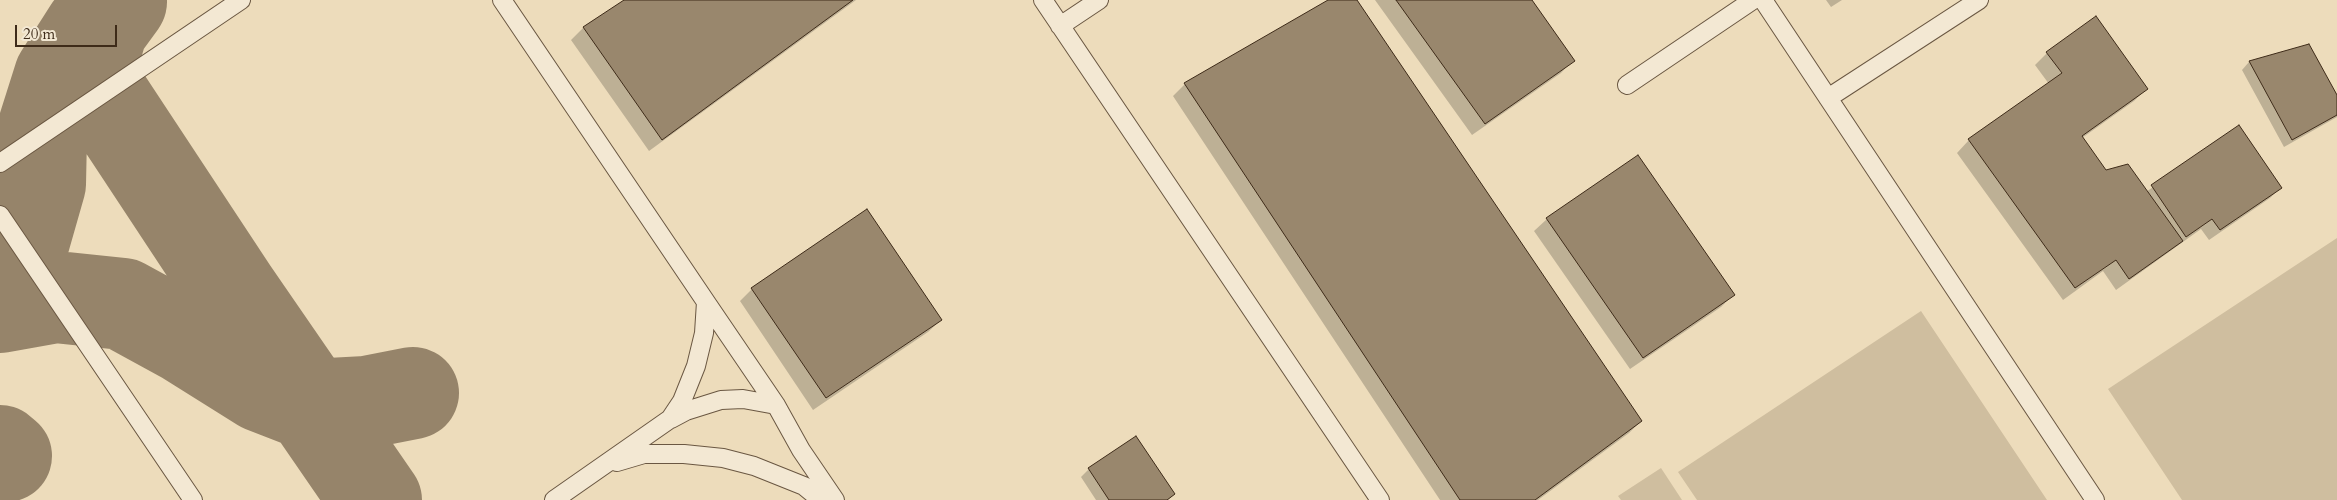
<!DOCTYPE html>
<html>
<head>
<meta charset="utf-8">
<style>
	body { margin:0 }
	#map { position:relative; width:2337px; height:500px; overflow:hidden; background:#eddcbb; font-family:Cardo,serif }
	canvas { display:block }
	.scale { position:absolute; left:15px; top:25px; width:102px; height:22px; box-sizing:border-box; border:2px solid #3e2b19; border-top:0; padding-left:6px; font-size:15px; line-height:18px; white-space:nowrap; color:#3e2b19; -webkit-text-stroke:4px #f3e8d3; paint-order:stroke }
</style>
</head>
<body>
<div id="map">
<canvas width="2337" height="500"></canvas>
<div class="scale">20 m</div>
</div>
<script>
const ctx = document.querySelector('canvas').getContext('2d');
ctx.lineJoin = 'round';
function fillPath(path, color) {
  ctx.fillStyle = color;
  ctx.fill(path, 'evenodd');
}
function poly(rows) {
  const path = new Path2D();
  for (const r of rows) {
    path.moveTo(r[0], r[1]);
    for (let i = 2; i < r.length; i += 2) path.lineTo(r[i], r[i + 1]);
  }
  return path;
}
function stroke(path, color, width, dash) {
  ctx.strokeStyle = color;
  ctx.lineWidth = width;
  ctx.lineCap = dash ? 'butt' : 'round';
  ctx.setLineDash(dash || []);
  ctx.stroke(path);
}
const green = poly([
	[2337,238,2337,500,2182,500,2108,389],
	[1921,311,2047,500,1697,500,1678,472],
	[1661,468,1682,500,1621,500,1618,496]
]);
const shadow = poly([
	[627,0,856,0,649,151,571,40,583,28],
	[1330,0,1356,0,1641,421,1629,433,1538,500,1440,500,1173,96,1185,84],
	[1375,0,1530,0,1573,60,1561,73,1472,135],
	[1826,0,1842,0,1831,7],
	[2309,46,2337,97,2337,117,2284,147,2242,70,2249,62],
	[2047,53,2146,89,2134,101,2082,138,2106,172,2146,192,2239,127,2280,188,2270,198,2209,240,2201,229,2116,290,2103,271,2063,300,1957,153,1969,140,2049,84,2035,65],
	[1547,219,1733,295,1721,307,1630,369,1534,231],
	[752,289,941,320,928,332,813,410,740,301],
	[1135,438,1174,494,1168,500,1096,500,1081,477,1089,469]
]);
const taxiway = poly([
	[121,2,102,28,93,59,102,94,232,291,376,500],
	[0,280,22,247,40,184,41,136,60,76,90,29],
	[0,307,56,297,123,304,187,339,262,386,311,405,367,402,413,393],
	[0,451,6,456]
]);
const building = poly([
	[624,0,853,0,662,140,583,27,624,0],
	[1328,0,1357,0,1642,421,1535,500,1460,500,1184,83,1328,0],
	[1396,0,1532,0,1575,61,1485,124,1396,0],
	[2096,16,2148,89,2082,136,2106,170,2128,164,2183,241,2129,279,2116,260,2075,288,1968,139,2062,73,2046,52,2096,16],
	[2309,44,2337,95,2337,115,2292,140,2249,61,2309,44],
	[2239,125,2282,188,2220,230,2212,219,2186,237,2151,185,2239,125],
	[1638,155,1735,295,1643,358,1546,218,1638,155],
	[867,209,942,320,826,398,751,288,867,209],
	[1136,436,1175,494,1167,500,1109,500,1088,468,1136,436]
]);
const lane = poly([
	[502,0,706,302,704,333,696,366,682,401,670,419,554,500],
	[1043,0,1380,500],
	[1763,0,2095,500],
	[1060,26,1099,0],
	[1627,85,1753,0],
	[1828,98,1979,0],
	[0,163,241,0],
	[0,215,193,500],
	[706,302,776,405,801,450,835,500],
	[671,419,686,411,721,400,743,399,776,405],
	[617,462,644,454,684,454,723,458,754,466,804,486,821,500]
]);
fillPath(green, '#cfbe9f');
fillPath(shadow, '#0003');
stroke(taxiway, '#96846a', 92);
fillPath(building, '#99876d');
stroke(building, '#3e2b19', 1);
stroke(lane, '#6a5742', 20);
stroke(lane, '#f3e8d3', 18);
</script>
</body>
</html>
